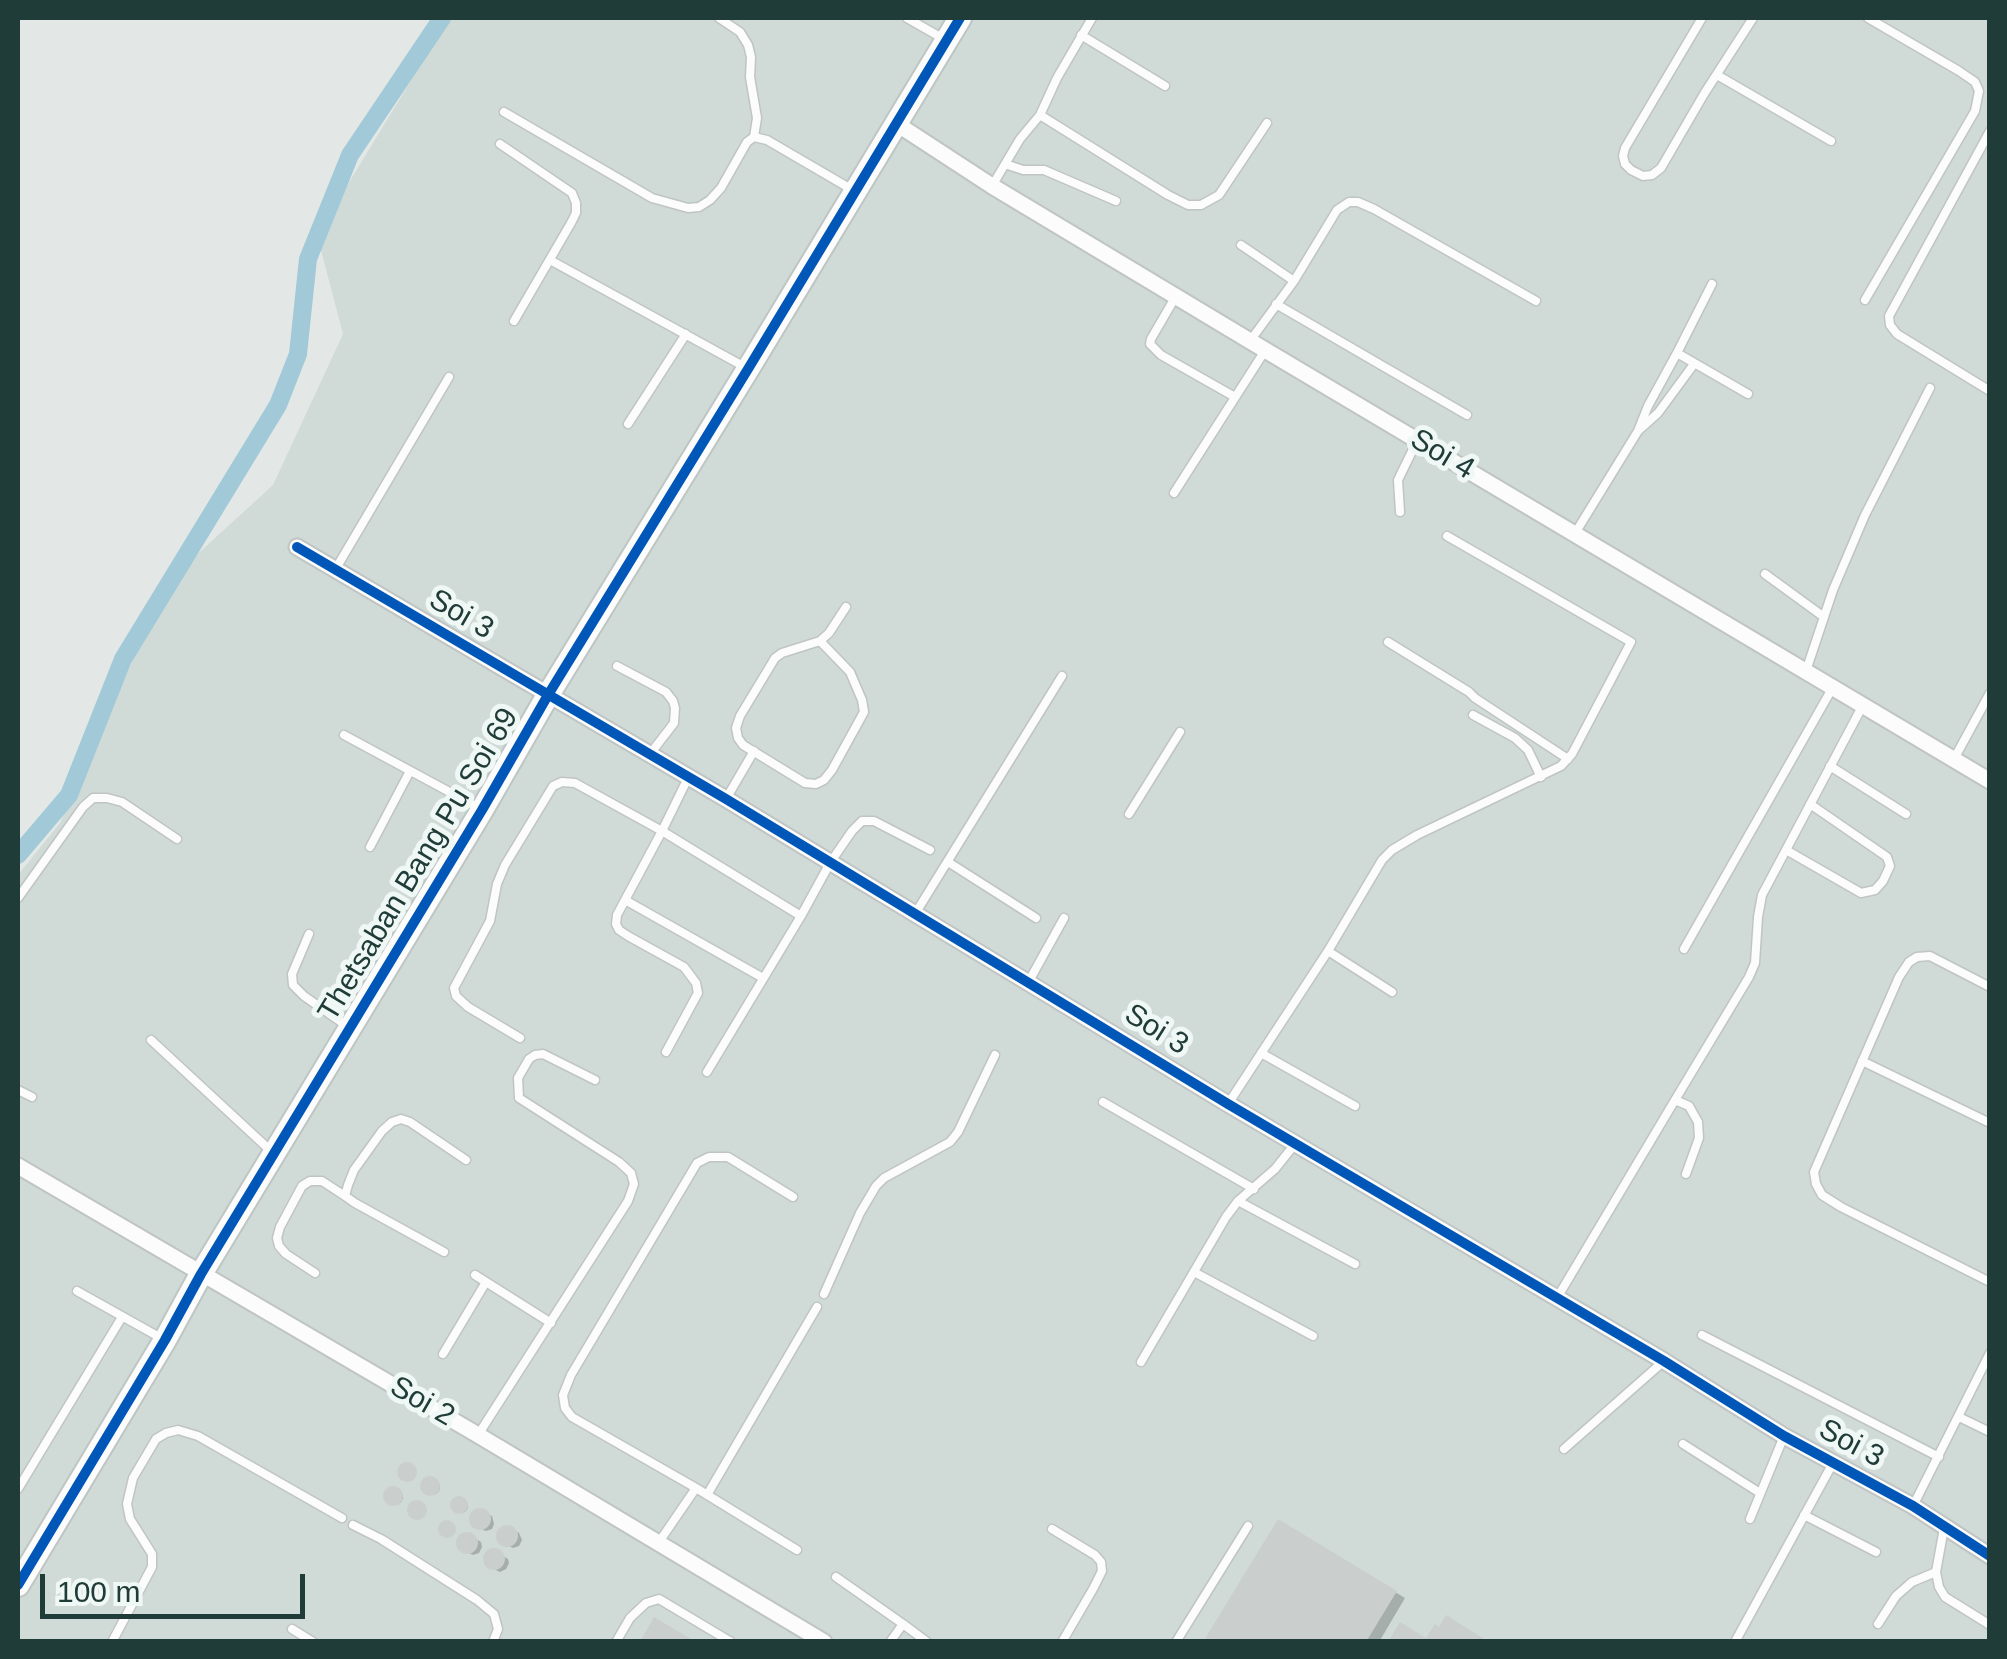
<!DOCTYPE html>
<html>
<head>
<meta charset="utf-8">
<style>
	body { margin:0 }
	#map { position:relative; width:2007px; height:1659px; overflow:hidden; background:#e3e8e7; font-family:Helvetica,sans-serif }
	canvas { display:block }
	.frame { position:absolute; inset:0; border:20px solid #203c38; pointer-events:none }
	.scale { position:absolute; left:40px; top:1574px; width:265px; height:45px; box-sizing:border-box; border:5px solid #203c38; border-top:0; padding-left:12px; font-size:30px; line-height:35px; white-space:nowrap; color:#203c38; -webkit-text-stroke:8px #f0f8f5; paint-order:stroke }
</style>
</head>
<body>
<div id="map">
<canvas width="2007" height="1659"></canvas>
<div class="frame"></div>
<div class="scale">100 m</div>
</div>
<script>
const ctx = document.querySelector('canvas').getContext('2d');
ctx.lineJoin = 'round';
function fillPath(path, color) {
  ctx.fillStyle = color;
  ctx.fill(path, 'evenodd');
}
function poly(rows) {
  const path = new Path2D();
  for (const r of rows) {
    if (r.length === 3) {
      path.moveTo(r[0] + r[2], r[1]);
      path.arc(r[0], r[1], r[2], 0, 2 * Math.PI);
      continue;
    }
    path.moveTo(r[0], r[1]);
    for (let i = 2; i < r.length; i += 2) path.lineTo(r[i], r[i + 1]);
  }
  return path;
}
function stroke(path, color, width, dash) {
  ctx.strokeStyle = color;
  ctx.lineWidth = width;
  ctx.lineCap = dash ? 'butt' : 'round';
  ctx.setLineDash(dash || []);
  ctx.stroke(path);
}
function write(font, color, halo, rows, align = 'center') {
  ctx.font = font + ' Helvetica,sans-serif';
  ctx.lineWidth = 10;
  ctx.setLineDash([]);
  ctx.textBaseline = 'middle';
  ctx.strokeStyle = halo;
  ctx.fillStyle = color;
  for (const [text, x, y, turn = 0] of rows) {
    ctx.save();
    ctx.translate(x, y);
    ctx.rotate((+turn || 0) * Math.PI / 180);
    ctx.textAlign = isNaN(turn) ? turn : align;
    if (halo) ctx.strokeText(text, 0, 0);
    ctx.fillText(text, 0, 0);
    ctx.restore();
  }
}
const built = poly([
	[449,18,1989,18,1989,1641,18,1642,18,875,60,823,168,581,273,485,343,334,317,235]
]);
const shadow = poly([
	[408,1473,8],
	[432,1487,8],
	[395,1497,8],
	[461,1506,7],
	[418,1511,8],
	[481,1511,492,1516,494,1524,492,1529,486,1531,474,1526,471,1520,473,1514],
	[1279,1522,1405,1598,1379,1642,1206,1642],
	[448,1530,7],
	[508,1527,519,1533,522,1540,519,1546,513,1548,501,1542,498,1536,500,1531],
	[468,1534,481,1542,482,1547,479,1553,473,1555,461,1549,458,1543,460,1538],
	[495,1551,508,1559,509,1563,506,1569,500,1572,488,1566,486,1556,489,1552]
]);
const canal = poly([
	[18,855,69,795,123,659,278,405,298,354,308,259,350,155,442,18]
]);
const building = poly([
	[407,1472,10],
	[430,1486,10],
	[393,1496,10],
	[459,1505,9],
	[417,1510,10],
	[480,1519,11],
	[1278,1519,1397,1591,1366,1642,1203,1642],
	[447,1529,9],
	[507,1536,11],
	[467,1543,11],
	[494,1559,11],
	[1446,1615,1489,1642,1388,1642,1400,1622,1426,1638,1435,1624,1439,1627],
	[654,1617,696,1642,640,1642]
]);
const lane = poly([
	[719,18,740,32,748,45,751,57,750,77,757,118,754,137],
	[907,18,942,38],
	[1702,18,1625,148,1623,156,1625,164,1631,170,1643,176,1652,175,1661,168,1704,94,1753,18],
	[1081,35,1165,86],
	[1717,75,1831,141],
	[504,112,652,198,688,208,699,207,710,200,721,188,747,142,754,137,767,140,851,189],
	[1040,115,1057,78,1092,18],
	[1990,131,1889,316,1890,325,1897,334,1990,391],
	[500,144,572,193,576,203,576,213,571,223,514,321],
	[1005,164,1023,170,1044,170,1116,201],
	[992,186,1020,139,1040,115,1168,195,1188,205,1201,205,1219,195,1267,123],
	[1241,245,1294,281],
	[550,260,743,366],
	[1712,284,1677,353,1748,394],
	[1176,296,1151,339,1150,344,1161,355,1235,397],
	[1865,300,1975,111,1979,91,1975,82,1959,71,1868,18],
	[1276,304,1467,415],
	[1250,341,1294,281,1337,210,1349,202,1358,202,1374,209,1536,301],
	[628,424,686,334],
	[1639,430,1658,413,1694,364],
	[1174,493,1266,349],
	[1400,512,1398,480,1417,441],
	[1574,535,1638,431,1648,406,1677,353],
	[335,570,449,377],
	[1765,574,1824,617],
	[820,641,850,672,862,700,864,712,832,770,824,780,816,784,805,783,743,745,738,738,736,728,740,716,775,658,782,653,820,641,829,633,846,607],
	[1388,642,1469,692,1475,698,1568,759],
	[617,666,666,692,673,701,675,708,674,723,650,754],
	[1806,671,1833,590,1865,515,1930,388],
	[1473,715,1515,738,1528,750,1541,777],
	[344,735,481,809],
	[1954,759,1990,693],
	[1830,766,1906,814],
	[726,799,754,751],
	[1129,814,1180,732],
	[370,847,410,771],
	[1786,850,1861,893,1875,890,1883,881,1890,866,1887,857,1810,804],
	[948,862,1036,918],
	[18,898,83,807,93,798,107,798,122,802,177,839],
	[625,900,763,978],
	[915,914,1062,676],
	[309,934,292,974,293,985,304,996,347,1026],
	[1684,949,1833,687],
	[1328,951,1392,992],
	[1029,981,1064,918],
	[1990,987,1930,956,1917,957,1909,962,1899,977,1814,1172,1816,1184,1822,1195,1841,1207,1990,1282],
	[520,1038,468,1007,456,996,454,988,490,921,497,884,505,865,553,786,562,782,575,783,662,831,801,916],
	[151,1040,272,1152],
	[666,1052,698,993,696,983,684,967,628,936,619,930,616,924,617,915,662,831,688,778],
	[1261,1053,1355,1106],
	[1862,1061,1990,1123],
	[707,1072,801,916,830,863,852,831,862,821,874,821,930,850],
	[18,1090,32,1097],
	[1103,1102,1254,1189],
	[1228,1104,1328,951,1382,860,1392,850,1417,835,1561,766,1572,754,1631,642,1447,536],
	[1686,1174,1699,1138,1698,1122,1689,1106,1675,1100,1749,977,1755,963,1758,917,1762,895,1863,705],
	[1238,1201,1355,1264],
	[444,1252,355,1203,345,1196,348,1185,354,1170,382,1131,392,1122,401,1119,410,1122,466,1160],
	[1194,1272,1313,1336],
	[315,1273,286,1254,279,1246,277,1238,280,1227,302,1186,310,1181,322,1181,345,1196],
	[475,1275,551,1323],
	[77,1291,161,1338],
	[824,1294,860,1213,876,1186,884,1178,950,1142,958,1132,995,1055],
	[1557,1298,1675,1100],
	[1702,1335,1939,1457],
	[443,1354,486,1282],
	[1141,1362,1226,1217,1238,1201,1275,1169,1295,1144],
	[1959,1417,1990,1432],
	[478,1435,628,1201,634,1184,631,1173,619,1162,519,1098,518,1078,529,1059,535,1055,543,1054,595,1080],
	[1683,1444,1760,1493],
	[1564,1449,1664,1361],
	[696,1488,572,1417,565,1408,563,1395,571,1375,697,1163,709,1157,728,1157,793,1197],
	[18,1489,122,1317],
	[707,1495,817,1307],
	[1913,1506,1990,1353],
	[1804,1515,1876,1552],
	[1750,1519,1784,1436],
	[353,1525,381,1539,477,1600,494,1614,498,1629,493,1642],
	[1944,1528,1936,1572,1939,1587,1945,1597,1990,1625],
	[1052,1529,1095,1555,1101,1562,1102,1571,1093,1589,1062,1642],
	[659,1542,696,1488,797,1550],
	[836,1577,903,1624],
	[1878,1624,1896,1596,1912,1582,1936,1572],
	[292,1629,313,1642],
	[112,1642,152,1567,152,1554,130,1519,127,1504,133,1478,156,1439,166,1433,178,1430,198,1436,342,1518],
	[616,1642,630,1618,646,1603,659,1599,731,1642],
	[890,1642,903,1624,927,1642],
	[1176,1642,1248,1526],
	[1735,1642,1833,1463]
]);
const street = poly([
	[897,124,992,186,1250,341,1990,781],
	[297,547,726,799,1228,1104,1664,1361,1784,1436,1913,1506,1990,1556],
	[18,1166,478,1435,824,1642]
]);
const secondary = poly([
	[18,1585,165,1340,201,1274,482,810,548,695,748,369,960,18]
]);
const cycleway = poly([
	[297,547,726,799,1228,1104,1664,1361,1784,1436,1913,1506,1990,1556],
	[18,1585,165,1340,201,1274,482,810,548,695,748,369,960,18]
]);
const streetNames = [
	["Soi 4",1442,455,31],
	["Soi 3",461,615,30],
	["Thetsaban Bang Pu Soi 69",419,865,-59],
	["Soi 3",1156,1030,32],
	["Soi 2",422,1402,30],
	["Soi 3",1851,1444,28]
];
fillPath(built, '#d0dad7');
fillPath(shadow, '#0003');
stroke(canal, '#a2c9d8', 18);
fillPath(building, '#cacfce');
stroke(lane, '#c0c5c4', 11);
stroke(street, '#c0c5c4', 19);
stroke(secondary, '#bec6c4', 26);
stroke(lane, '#fbfcfb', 8);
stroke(street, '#fbfcfb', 15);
stroke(secondary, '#fbfcfb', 22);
stroke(cycleway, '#0057b8', 10);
write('30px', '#203c38', '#f0f8f5', streetNames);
</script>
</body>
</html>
